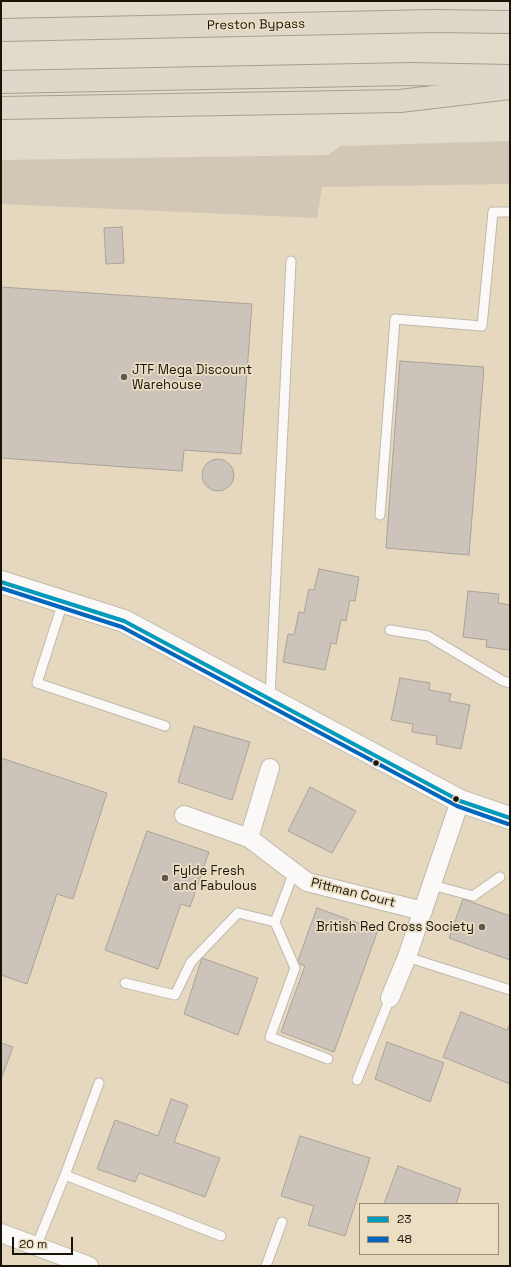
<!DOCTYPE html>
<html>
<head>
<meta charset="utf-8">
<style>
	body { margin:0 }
	#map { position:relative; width:511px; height:1267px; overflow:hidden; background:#e2dacb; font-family:"Space Grotesk",sans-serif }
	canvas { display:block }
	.frame { position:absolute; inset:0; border:2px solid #18140a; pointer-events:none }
	.legend { position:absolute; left:359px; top:1203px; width:140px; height:52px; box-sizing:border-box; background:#ebdec2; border:1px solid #978d78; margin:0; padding:5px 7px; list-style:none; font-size:12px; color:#18140a }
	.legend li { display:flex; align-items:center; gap:8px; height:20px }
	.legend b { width:20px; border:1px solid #978d78 }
	.scale { position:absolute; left:12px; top:1237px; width:61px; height:18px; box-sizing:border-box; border:2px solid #18140a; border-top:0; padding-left:5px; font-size:12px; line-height:14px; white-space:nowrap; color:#18140a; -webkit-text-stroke:3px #ebdec2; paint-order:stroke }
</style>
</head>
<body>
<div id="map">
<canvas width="511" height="1267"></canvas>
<div class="frame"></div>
<ul class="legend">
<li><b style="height:5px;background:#029aba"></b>23</li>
<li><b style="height:5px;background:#0065bd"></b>48</li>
</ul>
<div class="scale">20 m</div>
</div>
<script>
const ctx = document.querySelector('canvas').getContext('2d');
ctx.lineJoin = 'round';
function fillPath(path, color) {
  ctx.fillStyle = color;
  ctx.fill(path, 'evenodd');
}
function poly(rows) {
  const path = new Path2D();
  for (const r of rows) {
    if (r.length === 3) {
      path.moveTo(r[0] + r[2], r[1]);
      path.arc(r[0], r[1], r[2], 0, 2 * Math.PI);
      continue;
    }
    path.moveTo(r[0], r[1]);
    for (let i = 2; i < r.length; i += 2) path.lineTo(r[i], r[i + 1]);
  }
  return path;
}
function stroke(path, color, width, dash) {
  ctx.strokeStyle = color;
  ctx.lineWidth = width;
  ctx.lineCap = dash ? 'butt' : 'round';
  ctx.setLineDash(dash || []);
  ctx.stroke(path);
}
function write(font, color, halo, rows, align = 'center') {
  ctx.font = font + ' "Space Grotesk",sans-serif';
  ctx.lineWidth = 3.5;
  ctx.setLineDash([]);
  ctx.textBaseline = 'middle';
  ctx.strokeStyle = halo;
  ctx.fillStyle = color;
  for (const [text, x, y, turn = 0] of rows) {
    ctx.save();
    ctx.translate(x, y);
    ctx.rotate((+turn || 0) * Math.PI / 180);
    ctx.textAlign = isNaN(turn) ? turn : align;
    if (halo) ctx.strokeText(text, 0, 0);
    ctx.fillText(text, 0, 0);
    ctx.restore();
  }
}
const built = poly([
	[510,184,510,1266,1,1266,1,204,317,218,322,187],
	[360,1204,498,1204,498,1254,360,1254]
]);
const green = poly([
	[510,141,510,184,322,187,317,218,1,204,1,160,328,155,341,146]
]);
const building = poly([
	[122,227,124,263,106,264,104,228,122,227],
	[1,287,252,304,241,454,184,450,182,471,1,458,1,287],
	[400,361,484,367,469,555,386,548,400,361],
	[218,475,16],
	[319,569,359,577,355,601,350,600,346,621,341,620,336,644,331,643,325,670,283,662,288,634,294,635,299,612,304,613,309,589,314,590,319,569],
	[468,591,499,594,498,603,510,605,510,656,510,650,486,647,487,640,463,637,468,591],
	[400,678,430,683,429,690,451,694,449,701,470,705,461,749,436,744,437,736,412,732,413,724,391,720,400,678],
	[194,726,250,742,232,800,178,782,194,726],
	[1,758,107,793,73,899,57,894,27,984,1,975,1,758],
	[310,787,356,811,332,853,288,831,310,787],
	[147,831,209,852,190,907,181,904,158,969,105,950,147,831],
	[463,899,510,916,510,960,449,938,463,899],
	[317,908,378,930,334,1052,281,1032,305,966,297,963,317,908],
	[202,958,258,978,238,1035,184,1014,202,958],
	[461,1012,507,1030,510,1024,510,1084,443,1057,461,1012],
	[387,1042,444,1063,430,1102,375,1079,387,1042],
	[1,1043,13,1047,1,1079,1,1043],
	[171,1099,188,1105,174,1142,220,1158,205,1197,139,1173,135,1182,97,1169,115,1120,158,1136,171,1099],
	[300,1136,370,1158,345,1236,308,1225,314,1206,281,1196,300,1136],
	[398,1166,461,1189,456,1204,384,1204,398,1166]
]);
const service = poly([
	[380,515,395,319,482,326,493,212,510,212],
	[63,602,37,683,165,726],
	[390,630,428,636,503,681,510,683],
	[270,698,291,261],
	[432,885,473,896,500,877],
	[275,922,295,968,270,1037,328,1059],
	[407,957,510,990],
	[125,983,175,995,191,962,238,913,275,922,294,872],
	[357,1080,390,998],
	[65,1175,221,1236],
	[36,1247,65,1175,99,1083],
	[266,1266,282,1222]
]);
const minor = poly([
	[184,815,249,838,307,882,423,911],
	[249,838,270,768],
	[390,998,407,957,460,801],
	[1,1233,89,1266]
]);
const tertiary = poly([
	[1,582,124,621,460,801,510,818]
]);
const motorway = poly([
	[1,30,433,21,510,22],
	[1,82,411,74,510,76],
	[1,108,400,101,510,88]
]);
const bus1 = poly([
	[1,582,124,621,460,801,510,818]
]);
const bus2 = poly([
	[1,588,122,627,457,806,508,824]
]);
const markers = [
	[124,377,4,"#5f594e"],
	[376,763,3.5,"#18140a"],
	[456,799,3.5,"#18140a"],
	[165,878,4,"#5f594e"],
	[482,927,4,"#5f594e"]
];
const streetNames = [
	["Preston Bypass",256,25,-1],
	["Pittman Court",353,893,14]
];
const poiNames = [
	["JTF Mega Discount",132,370],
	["Warehouse",132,385],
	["Fylde Fresh",173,871],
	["and Fabulous",173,886],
	["British Red Cross Society",474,927,"right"]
];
fillPath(built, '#e5d8be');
fillPath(green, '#d1c7b4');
fillPath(building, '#ccc3ba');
stroke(building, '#aba299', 1);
stroke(service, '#bfb9ad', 11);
stroke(minor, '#bfb9ad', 20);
stroke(tertiary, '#bfb9ad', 24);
stroke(motorway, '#a89e8a', 24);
stroke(service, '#fbf9f7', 9);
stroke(minor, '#fbf9f7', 18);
stroke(tertiary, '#fbf9f7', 22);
stroke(motorway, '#dfd8ca', 22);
stroke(bus1, '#029aba', 4);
stroke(bus2, '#0065bd', 4);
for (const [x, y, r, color] of markers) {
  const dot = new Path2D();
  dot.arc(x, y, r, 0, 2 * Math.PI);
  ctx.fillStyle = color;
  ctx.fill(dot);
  stroke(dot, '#ebdec2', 1.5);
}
write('13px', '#18140a', '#ebdec2', streetNames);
write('13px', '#18140a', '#ebdec2', poiNames, 'left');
</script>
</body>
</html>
